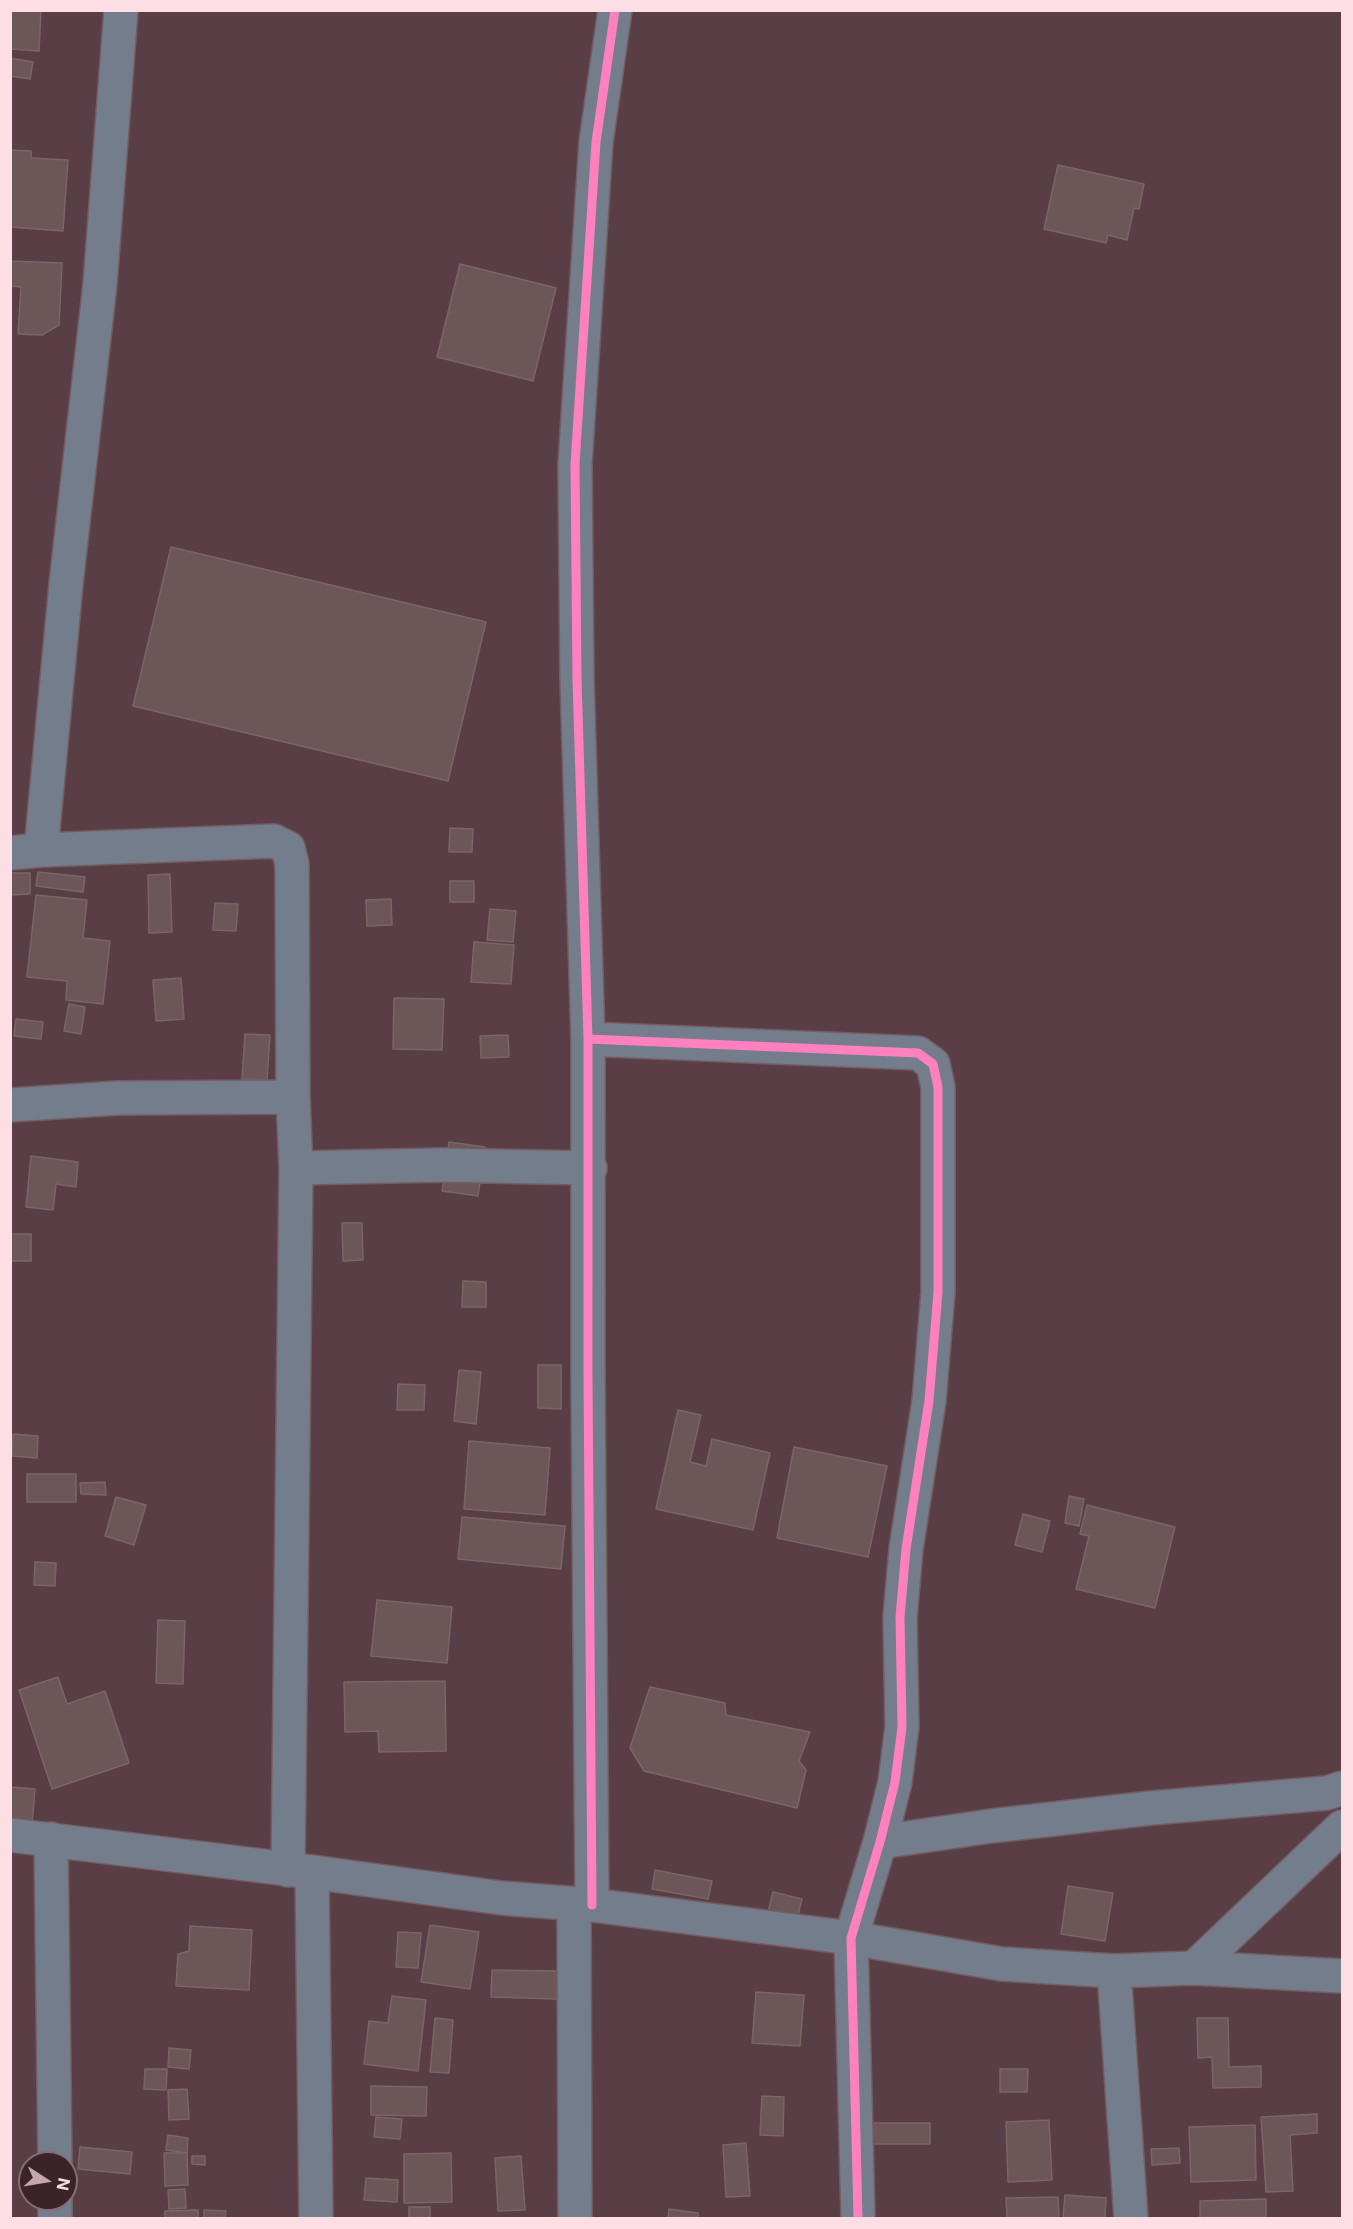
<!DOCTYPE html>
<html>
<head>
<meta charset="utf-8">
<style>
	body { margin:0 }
	#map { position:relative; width:1353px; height:2229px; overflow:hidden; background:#593e45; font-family:Inter,sans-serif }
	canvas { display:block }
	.frame { position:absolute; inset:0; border:12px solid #fddee4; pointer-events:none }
	.north { position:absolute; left:18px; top:2151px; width:60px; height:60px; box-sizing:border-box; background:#3a2429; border:2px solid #886e74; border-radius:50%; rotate:102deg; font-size:16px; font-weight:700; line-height:24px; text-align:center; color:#fddee4 }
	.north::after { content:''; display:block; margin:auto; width:21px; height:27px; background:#c4a6ac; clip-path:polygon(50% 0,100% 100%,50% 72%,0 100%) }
</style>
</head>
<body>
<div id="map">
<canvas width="1353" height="2229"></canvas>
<div class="frame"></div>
<div class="north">N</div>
</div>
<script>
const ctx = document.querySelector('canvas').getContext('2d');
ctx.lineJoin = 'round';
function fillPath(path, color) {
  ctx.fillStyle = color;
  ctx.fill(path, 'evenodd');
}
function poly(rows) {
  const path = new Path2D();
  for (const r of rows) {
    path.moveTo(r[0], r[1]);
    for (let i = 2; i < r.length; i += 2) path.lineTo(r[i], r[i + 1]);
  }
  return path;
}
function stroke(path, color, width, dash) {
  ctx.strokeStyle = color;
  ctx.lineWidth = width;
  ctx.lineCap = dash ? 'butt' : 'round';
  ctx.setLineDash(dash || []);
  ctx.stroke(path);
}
const building = poly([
	[10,10,41,10,39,51,10,49,10,10],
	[10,58,33,62,30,79,10,76,10,58],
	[10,150,31,151,31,158,68,160,63,231,10,227,10,150],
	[1058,165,1144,184,1139,209,1134,208,1127,240,1108,235,1106,243,1044,229,1058,165],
	[10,261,62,263,59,325,42,335,18,334,21,287,10,286,10,261],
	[460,264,556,288,533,381,437,357,460,264],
	[171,547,486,622,448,781,133,706,171,547],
	[450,828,473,829,472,852,449,852,450,828],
	[38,872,85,877,83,892,36,886,38,872],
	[10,873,30,873,30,894,10,895,10,873],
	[170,874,172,932,149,933,148,875,170,874],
	[450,881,474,881,474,902,450,902,450,881],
	[36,895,87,900,83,938,110,941,103,1004,66,1000,67,981,27,977,36,895],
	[391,899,392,925,367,926,366,900,391,899],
	[215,903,238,904,236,931,213,930,215,903],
	[490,909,516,911,513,942,487,940,490,909],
	[474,942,514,945,511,984,471,982,474,942],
	[181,978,184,1019,156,1021,153,980,181,978],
	[394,998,444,999,442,1050,393,1049,394,998],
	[69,1004,85,1007,81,1034,64,1031,69,1004],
	[16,1019,43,1022,41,1039,14,1036,16,1019],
	[245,1034,270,1035,267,1080,242,1079,245,1034],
	[508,1035,509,1057,481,1058,480,1036,508,1035],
	[449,1142,485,1147,478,1196,442,1191,449,1142],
	[31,1156,78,1162,76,1187,56,1184,53,1210,26,1207,31,1156],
	[342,1223,362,1223,363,1260,343,1261,342,1223],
	[10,1234,31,1234,31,1261,10,1261,10,1234],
	[463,1281,486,1282,486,1307,462,1307,463,1281],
	[538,1365,561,1365,561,1409,538,1408,538,1365],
	[459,1370,481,1372,476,1424,454,1421,459,1370],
	[398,1384,425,1385,424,1410,397,1410,398,1384],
	[678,1410,701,1415,690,1462,706,1466,712,1439,770,1453,753,1530,656,1509,678,1410],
	[13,1434,38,1436,37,1458,12,1456,13,1434],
	[469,1441,550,1448,545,1515,464,1509,469,1441],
	[794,1447,887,1466,868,1557,777,1538,794,1447],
	[27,1474,76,1474,76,1502,27,1502,27,1474],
	[105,1482,106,1495,81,1494,80,1483,105,1482],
	[1069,1496,1084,1499,1079,1526,1065,1523,1069,1496],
	[116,1497,146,1505,134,1545,105,1536,116,1497],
	[1087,1505,1175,1527,1155,1608,1076,1589,1089,1536,1080,1534,1087,1505],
	[1023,1514,1050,1521,1042,1552,1015,1545,1023,1514],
	[462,1517,565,1526,561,1569,458,1559,462,1517],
	[35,1562,56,1563,55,1586,34,1585,35,1562],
	[377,1600,452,1607,447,1663,371,1656,377,1600],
	[158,1620,185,1621,183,1684,156,1683,158,1620],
	[58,1677,67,1704,105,1691,129,1763,52,1789,19,1690,58,1677],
	[445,1681,446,1751,379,1752,378,1731,345,1732,344,1682,445,1681],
	[650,1687,725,1703,726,1715,810,1732,799,1761,806,1770,797,1808,644,1771,630,1748,650,1687],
	[10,1787,35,1789,32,1824,10,1822,10,1787],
	[655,1870,712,1881,708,1899,652,1889,655,1870],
	[1068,1886,1113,1893,1105,1941,1061,1934,1068,1886],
	[773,1892,802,1899,796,1923,767,1916,773,1892],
	[430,1925,479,1932,470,1989,421,1982,430,1925],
	[190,1926,252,1930,249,1990,176,1986,178,1954,189,1951,190,1926],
	[398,1932,421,1933,418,1968,396,1967,398,1932],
	[492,1970,558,1971,557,1999,491,1997,492,1970],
	[756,1992,804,1995,800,2046,752,2043,756,1992],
	[392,1996,426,2000,418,2071,364,2064,369,2021,388,2023,392,1996],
	[435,2018,453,2020,449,2073,430,2072,435,2018],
	[1197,2018,1228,2018,1229,2067,1261,2066,1261,2087,1213,2088,1212,2057,1198,2058,1197,2018],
	[169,2048,191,2050,189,2069,168,2067,169,2048],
	[145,2069,167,2069,166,2090,144,2089,145,2069],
	[1000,2069,1028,2069,1027,2092,1000,2092,1000,2069],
	[371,2086,427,2087,426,2116,371,2115,371,2086],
	[187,2089,189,2119,169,2120,168,2090,187,2089],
	[762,2096,784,2097,783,2136,760,2135,762,2096],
	[1317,2114,1317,2133,1290,2135,1293,2191,1266,2192,1261,2117,1317,2114],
	[376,2117,402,2119,400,2139,374,2137,376,2117],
	[1049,2120,1052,2180,1008,2182,1006,2122,1049,2120],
	[864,2123,930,2123,930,2144,864,2144,864,2123],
	[1255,2125,1256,2180,1191,2182,1189,2127,1255,2125],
	[168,2135,188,2138,187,2153,166,2150,168,2135],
	[746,2143,750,2196,726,2197,723,2145,746,2143],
	[80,2147,132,2152,130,2174,78,2169,80,2147],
	[1179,2148,1180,2163,1152,2165,1151,2149,1179,2148],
	[164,2153,187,2153,188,2185,165,2186,164,2153],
	[451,2153,452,2202,404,2203,404,2154,451,2153],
	[192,2156,205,2156,205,2165,192,2164,192,2156],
	[521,2156,525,2210,498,2211,495,2158,521,2156],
	[366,2178,398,2180,397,2202,364,2200,366,2178],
	[185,2189,186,2208,169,2209,168,2190,185,2189],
	[1065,2195,1106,2198,1105,2218,1063,2218,1065,2195],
	[1058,2197,1059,2218,1007,2218,1006,2198,1058,2197],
	[1266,2199,1266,2218,1200,2218,1200,2201,1266,2199],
	[409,2207,430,2207,430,2218,409,2218,409,2207],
	[669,2209,698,2213,698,2218,668,2218,669,2209],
	[198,2210,198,2218,165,2218,165,2211,198,2210],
	[204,2210,226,2211,225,2218,204,2218,204,2210]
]);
const street = poly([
	[41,850,66,584,100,284,121,10],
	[10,853,41,850,274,841,288,848,292,864,293,1097,296,1168,288,1870],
	[588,1039,918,1053,933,1064,938,1087,938,1292,929,1401,906,1549,900,1617,902,1727,895,1782,880,1842,851,1938,858,2218],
	[10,1105,118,1098,293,1097],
	[296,1168,440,1165,590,1168],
	[10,1835,312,1872,501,1898,592,1905,851,1938,1002,1964,1114,1971,1194,1968,1342,1976],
	[51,1839,55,2163],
	[880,1842,991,1826,1151,1808,1327,1793,1342,1788],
	[312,1872,316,2218],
	[574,1905,575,2218],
	[592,1905,588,1376,588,1039,577,679,575,464,596,142,615,10],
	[1194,1968,1342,1827],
	[1114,1971,1131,2218],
	[55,2199,55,2218]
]);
const cycleway = poly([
	[588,1039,918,1053,933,1064,938,1087,938,1292,929,1401,906,1549,900,1617,902,1727,895,1782,880,1842,851,1938,858,2218],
	[592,1905,588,1376,588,1039,577,679,575,464,596,142,615,10]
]);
fillPath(building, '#6d5658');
stroke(building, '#7c6567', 1.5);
stroke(street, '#745d62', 36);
stroke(street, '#747d8c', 33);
stroke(cycleway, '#ff80c0', 9);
</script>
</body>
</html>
